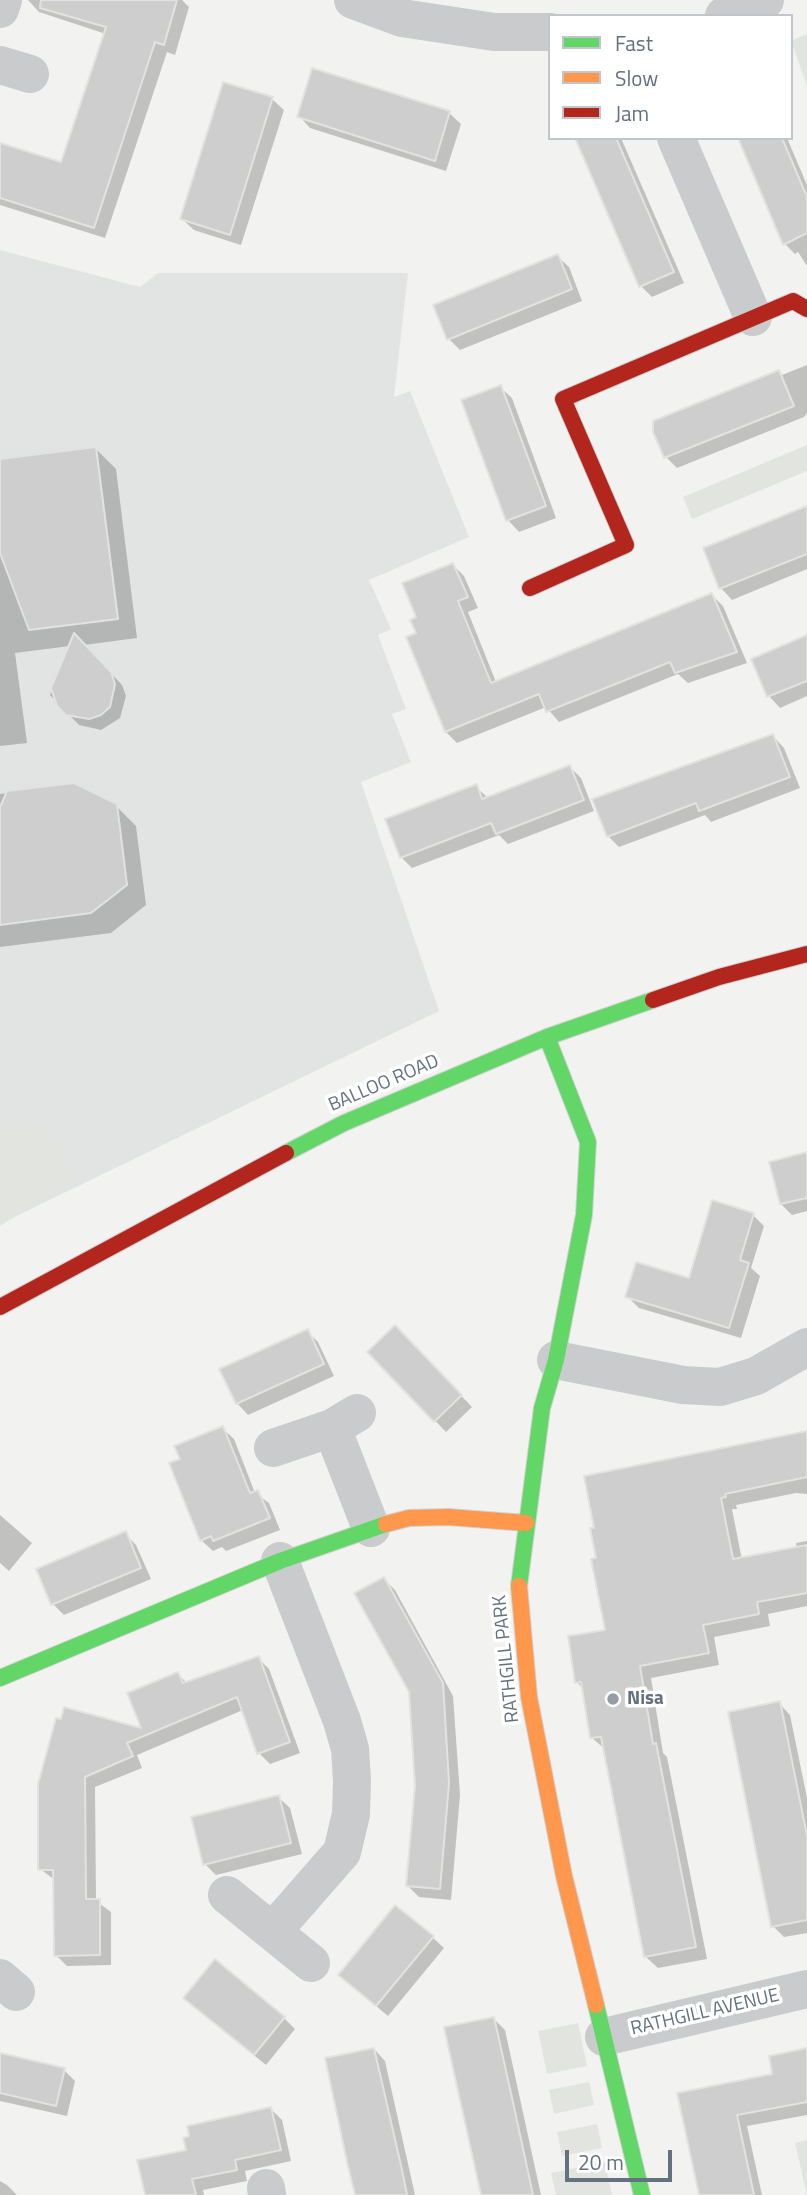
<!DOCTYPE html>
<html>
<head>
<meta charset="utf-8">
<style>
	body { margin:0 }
	#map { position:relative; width:807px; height:2195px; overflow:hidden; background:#f2f3f0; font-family:"Titillium Web",sans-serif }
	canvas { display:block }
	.legend { position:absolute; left:548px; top:14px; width:245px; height:126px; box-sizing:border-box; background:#fff; border:2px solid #c1c6cc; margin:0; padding:9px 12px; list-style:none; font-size:21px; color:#637180 }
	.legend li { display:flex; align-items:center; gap:14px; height:35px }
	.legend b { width:35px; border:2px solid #c1c6cc }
	.scale { position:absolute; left:565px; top:2150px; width:107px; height:32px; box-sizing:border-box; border:4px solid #637180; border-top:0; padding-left:9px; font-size:21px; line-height:24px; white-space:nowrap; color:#637180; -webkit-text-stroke:5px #fff; paint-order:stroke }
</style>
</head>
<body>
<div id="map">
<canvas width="807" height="2195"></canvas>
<ul class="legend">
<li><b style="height:9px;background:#63d668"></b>Fast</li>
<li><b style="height:9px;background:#ff974d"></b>Slow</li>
<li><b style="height:9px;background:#b3261e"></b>Jam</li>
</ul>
<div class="scale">20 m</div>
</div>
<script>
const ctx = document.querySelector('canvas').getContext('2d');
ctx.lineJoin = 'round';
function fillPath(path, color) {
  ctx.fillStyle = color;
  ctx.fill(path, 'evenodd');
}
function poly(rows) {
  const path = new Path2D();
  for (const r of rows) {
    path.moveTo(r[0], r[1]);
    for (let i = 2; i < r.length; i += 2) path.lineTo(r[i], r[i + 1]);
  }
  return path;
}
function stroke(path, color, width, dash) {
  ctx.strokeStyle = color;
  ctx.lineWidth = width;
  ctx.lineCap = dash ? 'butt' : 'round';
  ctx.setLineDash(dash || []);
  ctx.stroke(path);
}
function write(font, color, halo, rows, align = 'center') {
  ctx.font = font + ' "Titillium Web",sans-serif';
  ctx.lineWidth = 7;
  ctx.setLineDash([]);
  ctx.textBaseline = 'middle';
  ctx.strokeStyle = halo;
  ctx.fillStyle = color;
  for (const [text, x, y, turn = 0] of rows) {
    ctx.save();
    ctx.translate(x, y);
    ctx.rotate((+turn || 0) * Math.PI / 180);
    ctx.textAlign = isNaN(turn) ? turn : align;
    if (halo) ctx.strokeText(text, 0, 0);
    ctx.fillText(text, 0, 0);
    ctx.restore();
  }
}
const built = poly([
	[0,250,140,287,158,273,408,273,394,397,410,391,469,537,369,580,391,629,378,635,406,709,392,714,411,762,361,782,439,1011,0,1224]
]);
const green = poly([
	[807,34,807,86,791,41],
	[807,445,807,471,692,519,683,497],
	[0,1122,28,1126,46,1137,58,1150,74,1179,0,1226],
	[578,2023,587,2066,547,2074,538,2031],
	[589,2082,594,2105,554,2114,549,2090],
	[597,2124,602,2148,562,2156,557,2132],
	[807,2140,807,2195,795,2143],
	[605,2162,612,2195,556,2195,551,2173]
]);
const shadow = poly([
	[28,0,182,0,189,7,175,55,167,52,105,238,0,205,0,145,62,164,106,34,39,12],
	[272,99,284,110,241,245,194,230,182,219],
	[449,113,461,124,446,171,310,128,299,116],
	[577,138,621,138,684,283,652,297,641,286],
	[740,138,787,138,807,185,807,266,798,252,795,254,785,244],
	[557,256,569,267,582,301,460,350,449,339],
	[807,365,807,413,804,417,677,468,666,457,779,372,782,375],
	[500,387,512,398,556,518,519,532,508,520,463,401],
	[96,449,116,469,137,638,84,645,122,685,126,696,120,718,101,730,79,725,50,695,70,646,15,653,27,743,0,746,0,461],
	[807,508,807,569,732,600,721,588,705,549],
	[453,565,464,576,478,608,468,612,496,682,712,595,723,606,747,663,688,683,678,674,559,722,546,707,457,743,446,732,418,634,419,618],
	[807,637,807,696,780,708,769,696,753,660],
	[773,736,784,748,800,788,711,822,705,815,619,847,608,836],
	[570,767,581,778,594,811,508,844,499,835,412,868,401,857,476,787,488,798],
	[74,784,116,806,136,826,146,905,111,933,0,947,0,794],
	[807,1154,807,1211,792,1215,781,1204],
	[753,1215,764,1226,751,1268,760,1276,741,1338,639,1308,627,1296,690,1280],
	[395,1327,472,1407,446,1432,369,1352],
	[307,1331,318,1342,334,1376,248,1415,237,1403],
	[222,1428,234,1439,255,1493,269,1503,280,1530,226,1551,222,1547,213,1551,201,1540,182,1460],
	[807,1433,807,1494,796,1493,736,1505,737,1509,732,1509,742,1560,797,1549,796,1543,807,1541,807,1606,768,1614,770,1626,714,1637,719,1665,651,1678,663,1753,667,1757,707,1959,658,1968,646,1957,605,1749,592,1738,583,1689,577,1682,607,1632,593,1561],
	[0,1515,32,1543,9,1571,0,1563],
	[125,1534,136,1545,151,1579,64,1615,53,1604],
	[384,1579,395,1590,453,1696,460,1795,451,1900,419,1897,408,1886,417,1786,411,1692],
	[258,1658,269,1669,300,1753,270,1764,259,1753,243,1710,137,1755,142,1768,95,1787,96,1901,111,1912,111,1965,67,1966,56,1955,55,1880,40,1869,39,1784,144,1730,178,1674,187,1683],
	[779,1703,790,1715,807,1798,807,1933,784,1937,773,1926],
	[278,1797,290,1808,302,1854,216,1875,205,1864],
	[432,1937,444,1948,388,2016,352,1986],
	[197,2009,284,2018,295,2029,266,2065],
	[493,2018,505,2030,541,2195,483,2195],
	[374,2049,385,2061,415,2195,357,2195],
	[807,2050,807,2115,747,2126,762,2195,701,2195,679,2095,775,2075],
	[0,2055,64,2070,75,2081,67,2116,0,2101],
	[271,2109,282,2120,291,2161,245,2171,247,2181,203,2190,204,2195,147,2195],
	[0,2181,7,2185,17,2195,0,2195]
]);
const building = poly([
	[41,0,177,0,164,45,155,42,94,228,0,198,0,143,61,162,106,27,40,8,41,0],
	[312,68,450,111,435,161,297,117,312,68],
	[223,82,273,97,230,235,180,219,223,82],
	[575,138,616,138,674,272,639,287,575,138],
	[738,138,782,138,807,197,807,233,783,245,738,138],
	[558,254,572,289,447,340,433,305,558,254],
	[779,370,794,406,664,458,653,432,653,421,779,370],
	[501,385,546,506,506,521,461,400,501,385],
	[96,447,118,619,29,630,0,553,0,459,96,447],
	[807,506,807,554,719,589,703,548,807,506],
	[453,563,468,597,458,601,491,683,712,593,737,652,675,673,670,662,546,712,539,694,445,732,406,637,416,633,410,620,416,617,402,583,453,563],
	[74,633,111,672,115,684,110,707,101,715,89,719,66,715,57,706,51,688,74,633],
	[807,635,807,681,767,697,751,659,807,635],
	[773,734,790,777,699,811,696,803,607,837,592,799,773,734],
	[570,765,584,800,496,834,491,823,400,858,385,819,477,784,482,799,570,765],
	[74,783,117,804,127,885,91,913,0,925,0,807,7,791,74,783],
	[807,1152,807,1198,780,1204,769,1162,807,1152],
	[712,1200,754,1213,740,1260,749,1263,729,1328,625,1297,636,1262,689,1278,712,1200],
	[395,1325,462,1395,434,1422,367,1352,395,1325],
	[308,1329,324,1364,236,1404,219,1369,308,1329],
	[223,1426,250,1493,258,1490,270,1518,213,1541,211,1536,200,1541,169,1463,180,1459,174,1446,223,1426],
	[807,1431,807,1477,725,1494,726,1497,721,1498,733,1559,807,1545,807,1593,757,1602,759,1614,703,1625,709,1653,640,1666,653,1744,656,1743,696,1947,644,1957,601,1737,590,1738,581,1682,575,1683,568,1636,605,1630,591,1559,596,1558,590,1528,594,1528,584,1476,807,1431],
	[126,1531,141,1568,51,1605,36,1569,126,1531],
	[384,1577,443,1683,449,1783,440,1889,406,1886,415,1786,409,1692,354,1593,384,1577],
	[259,1656,290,1742,257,1754,237,1697,127,1743,133,1756,85,1777,86,1899,100,1899,100,1955,54,1956,53,1870,38,1870,38,1784,56,1718,61,1719,64,1707,141,1728,127,1693,178,1672,183,1683,259,1656],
	[780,1701,807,1836,807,1920,771,1927,728,1712,780,1701],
	[279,1795,291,1843,203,1865,191,1817,279,1795],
	[395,1905,434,1936,376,2006,338,1975,395,1905],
	[215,1959,285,2017,254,2055,183,1998,215,1959],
	[494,2017,514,2107,533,2195,481,2195,454,2073,444,2027,494,2017],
	[374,2048,402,2170,407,2195,355,2195,347,2162,325,2058,374,2048],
	[807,2048,807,2102,737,2115,754,2195,699,2195,677,2093,772,2074,769,2056,807,2048],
	[0,2053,65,2068,56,2106,0,2093,0,2053],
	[271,2107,281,2150,235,2160,237,2170,192,2179,196,2195,145,2195,137,2160,186,2150,183,2138,189,2136,187,2126,271,2107]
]);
const street = poly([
	[353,0,402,18,494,32,550,32],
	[0,9,3,0],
	[724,16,765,0],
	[0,65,30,74],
	[676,138,753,317],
	[556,1360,683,1385,720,1387,756,1376,807,1347],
	[332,1428,371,1528],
	[273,1448,332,1428,357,1413],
	[227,1895,311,1963],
	[273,1931,342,1852,351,1814,352,1781,350,1749,342,1721,280,1561],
	[0,1978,16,1992],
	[604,2037,807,1989],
	[266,2188,267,2195]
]);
const fast = poly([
	[286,1153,344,1123,547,1037,653,1000],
	[519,1586,542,1408,556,1360,584,1215,588,1142,547,1037],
	[0,1678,280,1561,386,1524],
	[596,2005,642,2195]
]);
const slow = poly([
	[386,1524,409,1518,448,1517,526,1523],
	[519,1586,529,1697,564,1876,596,2005]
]);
const jam = poly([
	[530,588,626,545,563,399,793,301,807,309],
	[653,1000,719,977,807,954],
	[0,1307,286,1153]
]);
const markers = [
	[613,1699,7,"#959ea7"]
];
const streetNames = [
	["BALLOO ROAD",384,1084,-23],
	["RATHGILL PARK",507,1659,-96],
	["RATHGILL AVENUE",705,2013,-13]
];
const poiNames = [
	["Nisa",627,1699]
];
fillPath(built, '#e2e4e3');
fillPath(green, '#e2e5df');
fillPath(shadow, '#0003');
fillPath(building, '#cdcecd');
stroke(building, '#e2e2e0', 2);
stroke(fast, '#d0d1d1', 18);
stroke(slow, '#d0d1d1', 18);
stroke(jam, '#d0d1d1', 18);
stroke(street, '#cacbcc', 38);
stroke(fast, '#63d668', 16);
stroke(slow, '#ff974d', 16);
stroke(jam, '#b3261e', 16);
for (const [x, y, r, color] of markers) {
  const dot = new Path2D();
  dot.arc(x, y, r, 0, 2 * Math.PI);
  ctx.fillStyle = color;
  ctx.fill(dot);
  stroke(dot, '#fff', 2.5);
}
write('19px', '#637180', '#fff', streetNames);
write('bold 19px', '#637180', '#fff', poiNames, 'left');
</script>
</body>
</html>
